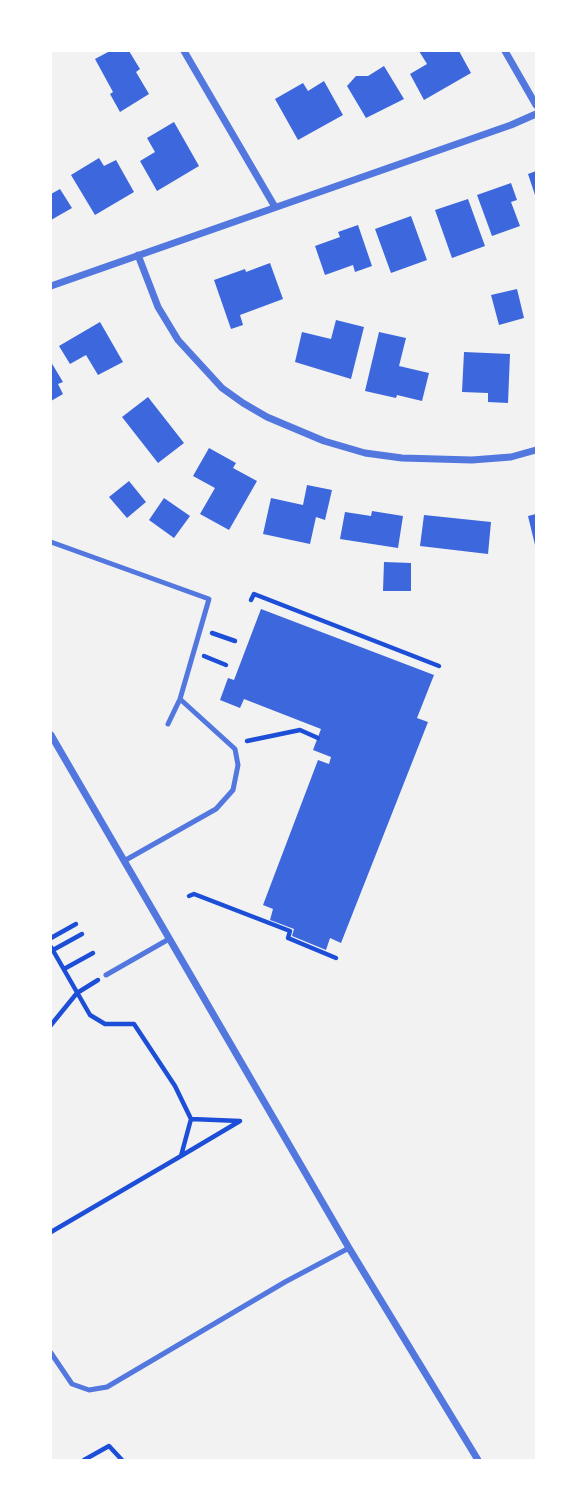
<!DOCTYPE html>
<html>
<head>
<meta charset="utf-8">
<style>
	body { margin:0 }
	#map { position:relative; width:587px; height:1511px; overflow:hidden; background:#f2f2f2; font-family:"Roboto Condensed",sans-serif }
	canvas { display:block }
	.frame { position:absolute; inset:0; border:52px solid #fff; pointer-events:none }
</style>
</head>
<body>
<div id="map">
<canvas width="587" height="1511"></canvas>
<div class="frame"></div>
</div>
<script>
const ctx = document.querySelector('canvas').getContext('2d');
ctx.lineJoin = 'round';
function fillPath(path, color) {
  ctx.fillStyle = color;
  ctx.fill(path, 'evenodd');
}
function poly(rows) {
  const path = new Path2D();
  for (const r of rows) {
    path.moveTo(r[0], r[1]);
    for (let i = 2; i < r.length; i += 2) path.lineTo(r[i], r[i + 1]);
  }
  return path;
}
function stroke(path, color, width, dash) {
  ctx.strokeStyle = color;
  ctx.lineWidth = width;
  ctx.lineCap = dash ? 'butt' : 'round';
  ctx.setLineDash(dash || []);
  ctx.stroke(path);
}
const building = poly([
	[110,51,129,51,140,69,136,72,149,94,120,112,110,94,113,92,95,59],
	[419,51,459,51,471,73,424,100,410,74,427,64],
	[384,66,404,99,366,118,347,86,356,76,368,76],
	[324,81,343,115,298,140,275,99,303,83,308,91],
	[174,122,199,166,157,191,140,161,155,152,147,138],
	[99,158,104,166,116,160,134,192,95,215,71,175],
	[536,171,536,198,528,174],
	[511,183,517,200,511,202,520,226,492,236,477,195],
	[60,189,72,208,51,220,51,194],
	[468,199,485,246,452,258,435,210],
	[411,216,427,260,391,273,375,229],
	[358,225,372,266,355,272,353,265,325,275,315,246,340,237,338,232],
	[270,263,283,299,240,315,243,325,231,329,214,280,245,269,246,272],
	[517,289,524,318,499,325,491,295],
	[336,320,364,327,351,379,295,362,302,332,331,339],
	[100,322,123,362,98,375,86,355,70,364,59,346],
	[379,332,406,338,399,366,429,373,422,401,397,395,396,398,365,391],
	[464,352,510,354,508,403,488,402,488,393,462,392],
	[51,362,63,382,58,384,63,394,51,401],
	[148,397,184,443,158,463,122,417],
	[209,448,236,463,233,468,257,481,229,530,200,514,215,488,193,476],
	[129,481,146,502,127,518,109,497],
	[307,485,332,490,325,520,316,517,310,544,263,534,271,498,303,505],
	[164,498,190,516,174,538,149,520],
	[372,511,403,516,398,548,340,539,345,512,371,516],
	[536,514,536,545,535,545,528,516],
	[424,515,491,522,488,554,420,546],
	[384,562,411,563,411,591,383,591],
	[261,609,434,675,417,718,428,722,341,943,330,938,326,950,292,936,294,929,270,920,273,909,263,905,318,760,329,764,331,757,313,750,321,729,244,699,240,708,220,700,228,678,234,680]
]);
const path = poly([
	[251,600,254,594,439,666],
	[212,633,235,641],
	[204,656,226,665],
	[247,741,300,730,318,738],
	[189,896,194,894,290,931,288,938,336,958],
	[51,938,76,924],
	[51,947,90,1015,105,1024,134,1024,175,1086,191,1119,181,1156,240,1121,191,1119],
	[53,950,82,934],
	[64,969,93,953],
	[51,1025,77,993,98,980],
	[51,1232,181,1156],
	[84,1460,109,1446,122,1460]
]);
const service = poly([
	[51,542,209,599,180,699,168,724],
	[124,861,216,809,233,790,238,765,235,749,180,699],
	[106,975,169,939],
	[51,1353,72,1384,89,1390,107,1387,285,1282,349,1248]
]);
const minor = poly([
	[184,51,275,207],
	[505,51,536,105],
	[138,255,158,307,178,340,222,388,243,403,267,417,324,441,365,453,402,458,472,460,511,457,536,450],
	[51,286,511,125,536,114],
	[51,735,349,1248,478,1460]
]);
fillPath(building, '#3d67dc');
stroke(path, '#1d4ed8', 4.5);
stroke(service, '#5277de', 5);
stroke(minor, '#5277de', 7);
</script>
</body>
</html>
